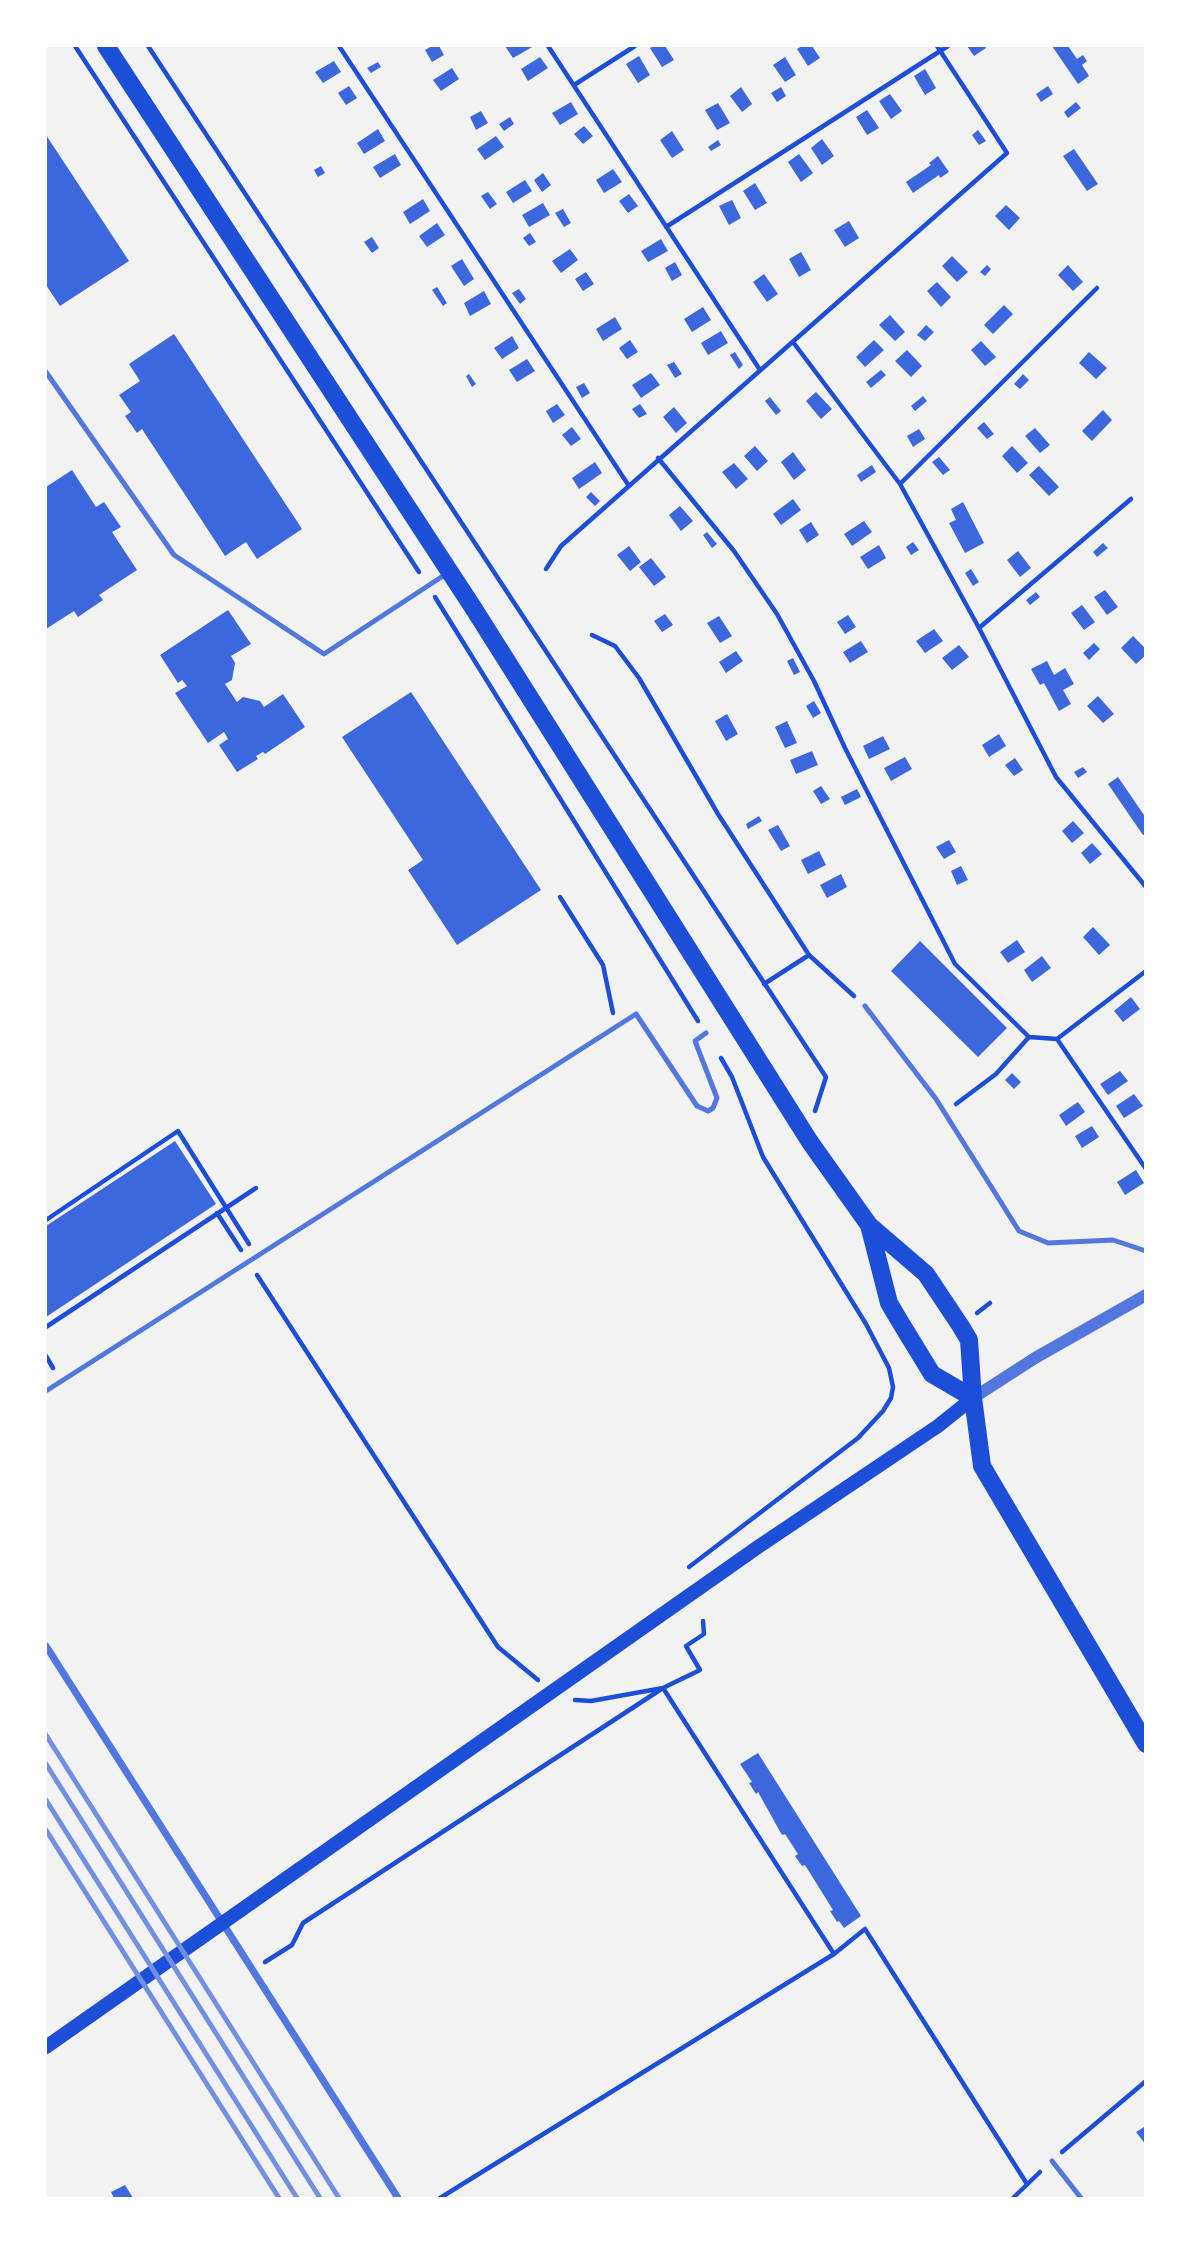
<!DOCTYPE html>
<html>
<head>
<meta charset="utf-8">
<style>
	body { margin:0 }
	#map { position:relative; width:1191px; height:2244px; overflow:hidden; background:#f2f2f2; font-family:"Crimson Pro",serif }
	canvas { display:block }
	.frame { position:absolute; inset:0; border:47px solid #fff; pointer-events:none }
</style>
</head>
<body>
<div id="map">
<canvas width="1191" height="2244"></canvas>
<div class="frame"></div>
</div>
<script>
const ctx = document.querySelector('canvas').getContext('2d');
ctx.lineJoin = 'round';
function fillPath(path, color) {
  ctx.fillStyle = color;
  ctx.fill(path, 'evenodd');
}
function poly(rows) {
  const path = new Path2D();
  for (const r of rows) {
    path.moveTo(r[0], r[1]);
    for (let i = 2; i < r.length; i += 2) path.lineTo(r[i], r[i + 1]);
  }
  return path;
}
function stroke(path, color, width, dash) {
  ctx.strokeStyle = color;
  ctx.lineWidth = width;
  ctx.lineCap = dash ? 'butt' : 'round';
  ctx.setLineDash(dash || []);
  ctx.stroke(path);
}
const building = poly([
	[432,46,439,46,444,55,432,62,425,50],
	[505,46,534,46,513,58],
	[654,46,665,46,674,60,662,67,650,48],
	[802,46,812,46,820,58,808,66,797,49],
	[967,46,985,46,986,48,974,56],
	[1052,46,1068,46,1077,59,1083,55,1087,61,1082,65,1089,76,1078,84],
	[639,56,650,75,638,83,626,64],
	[540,57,548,68,528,81,521,69],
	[785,57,796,75,785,82,773,65],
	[334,61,341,72,323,83,315,72],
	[378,62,381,67,371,73,367,68],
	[452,68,459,79,441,91,433,80],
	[925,69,936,88,925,95,914,76],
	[349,86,357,98,346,105,338,93],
	[1048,86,1053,94,1041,102,1036,94],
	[741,87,752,104,742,112,730,96],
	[781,87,786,96,777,102,771,93],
	[890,94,902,111,891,119,879,101],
	[571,102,578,114,560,125,552,113],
	[1076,102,1081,108,1068,118,1064,112],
	[718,103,730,123,717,130,705,110],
	[867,110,879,128,867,135,856,117],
	[481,111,488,123,476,130,470,117],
	[510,117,514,124,504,131,499,124],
	[584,126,593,136,583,144,574,134],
	[378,129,385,141,364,154,357,143],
	[978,130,986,141,979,145,972,135],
	[672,131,684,150,672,158,660,140],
	[46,135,129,261,60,306,46,285],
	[496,136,504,147,485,160,477,149],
	[822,139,834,156,822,165,811,148],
	[718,140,721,145,711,151,708,147],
	[1074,149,1098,184,1087,191,1063,156],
	[395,154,401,165,380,178,373,167],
	[799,154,813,173,801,182,788,162],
	[938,156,949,172,940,178,939,175,913,193,906,182,931,165,929,163],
	[321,166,325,173,318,177,314,170],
	[613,169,622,182,604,193,596,180],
	[543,173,551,185,542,192,534,180],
	[525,180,532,191,513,203,506,192],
	[755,183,767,203,755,210,743,191],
	[488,192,497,204,490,209,481,196],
	[629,194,638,206,628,213,619,201],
	[423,199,430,211,410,224,403,212],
	[732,200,741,218,729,225,719,206],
	[543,203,550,215,529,227,522,215],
	[1006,205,1020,218,1009,230,995,216],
	[563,209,571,223,564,227,555,213],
	[849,221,859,238,845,247,834,230],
	[437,223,445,235,427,247,419,236],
	[530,233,536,242,529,246,523,238],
	[372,237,379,248,372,253,364,242],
	[661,239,668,251,648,262,641,251],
	[570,249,578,260,561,273,552,261],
	[801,252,811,270,799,277,789,259],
	[952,256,968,272,957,282,942,266],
	[462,259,474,279,464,286,451,266],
	[675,262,682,275,672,281,665,268],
	[987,265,991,269,985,276,980,272],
	[1068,265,1083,282,1073,291,1058,275],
	[586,272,594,284,583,291,575,279],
	[764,274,778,294,767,302,753,282],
	[937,282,951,297,941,307,927,291],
	[437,287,447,303,443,306,432,290],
	[519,289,526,299,520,304,512,293],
	[484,291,491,304,470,316,464,303],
	[1004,305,1013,314,993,334,984,325],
	[703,307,711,320,692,332,684,319],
	[890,315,905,332,895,341,879,325],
	[615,317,622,329,603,341,596,329],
	[926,325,934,332,925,341,917,335],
	[721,331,728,343,708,355,701,343],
	[174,334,302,529,257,559,246,542,225,556,142,429,137,433,125,416,131,412,119,395,140,381,129,364],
	[512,336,519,348,502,359,494,348],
	[630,340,638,352,627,359,619,348],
	[874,340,884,350,865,367,856,357],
	[981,341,996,357,985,366,971,350],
	[907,350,922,366,911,377,895,361],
	[735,352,743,365,739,369,730,355],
	[1089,352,1107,368,1096,379,1079,363],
	[527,359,535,371,517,382,509,370],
	[674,362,682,374,675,378,667,365],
	[881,370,886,375,871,388,866,382],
	[651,373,660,385,641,398,632,385],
	[469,374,476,384,472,387,466,376],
	[1023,374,1029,380,1020,389,1014,384],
	[584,383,590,393,582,398,576,387],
	[816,392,832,409,821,419,806,401],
	[923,396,927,401,915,411,911,406],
	[770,397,781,411,776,415,765,401],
	[557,404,565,415,553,423,546,411],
	[640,404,647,414,639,418,632,409],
	[674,407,687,423,676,433,663,417],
	[1103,410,1112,420,1092,441,1082,431],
	[984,422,994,434,987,439,977,428],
	[572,427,581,439,571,446,562,435],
	[1035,428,1050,445,1040,453,1025,436],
	[919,429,925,439,913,447,907,436],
	[755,446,768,461,757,471,744,456],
	[1012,446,1028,463,1017,473,1002,456],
	[793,452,806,470,794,480,781,462],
	[939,457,950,470,943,475,932,462],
	[595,462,602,473,579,489,572,478],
	[734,463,748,479,736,489,722,472],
	[872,465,876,472,861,482,857,475],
	[1039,466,1059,487,1049,496,1029,475],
	[72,470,96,507,104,502,121,527,112,532,137,570,99,595,103,600,78,617,74,611,46,629,46,487],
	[591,492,600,501,595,506,586,497],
	[793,499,801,510,781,525,773,514],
	[963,502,984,543,965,553,949,523,956,520,951,509],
	[680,506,693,521,681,531,669,515],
	[864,521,872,532,852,546,844,534],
	[811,522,819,535,807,543,799,530],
	[707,532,717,544,712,548,703,535],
	[913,542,919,550,911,555,906,547],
	[1103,543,1108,548,1097,557,1093,552],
	[879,545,886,558,868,569,860,557],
	[629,546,641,562,630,571,617,555],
	[1018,551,1031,568,1020,577,1007,560],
	[651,558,666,577,654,586,639,567],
	[971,569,979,582,973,586,965,573],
	[1105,590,1118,607,1107,615,1094,597],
	[1036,592,1040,597,1030,605,1026,600],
	[1082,605,1095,622,1084,630,1071,613],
	[228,610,251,644,231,656,235,663,232,680,225,684,237,702,243,697,260,701,264,707,283,694,305,727,265,754,263,752,256,756,258,759,237,772,219,745,228,739,224,732,208,743,175,693,187,686,182,680,178,683,160,655],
	[665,614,673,625,662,632,654,621],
	[848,615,856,627,845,634,837,622],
	[719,616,732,636,720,643,707,623],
	[934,629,943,641,925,653,916,641],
	[1133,636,1146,649,1146,655,1136,664,1121,648],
	[861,641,868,652,850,663,843,652],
	[1094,643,1100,649,1089,660,1083,653],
	[959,645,969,657,952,670,942,658],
	[736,651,743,661,726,673,719,662],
	[793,658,800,672,794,675,787,661],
	[1047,661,1054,675,1065,668,1074,684,1063,690,1071,704,1059,711,1044,683,1040,685,1031,669],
	[411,692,541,890,457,945,408,870,423,860,342,737],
	[1098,696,1114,714,1103,723,1087,706],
	[814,701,821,713,813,718,806,706],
	[727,714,738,734,726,741,715,721],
	[787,721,797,743,785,748,775,727],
	[999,734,1006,746,989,757,982,745],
	[883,736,890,749,869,759,863,746],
	[812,751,818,765,796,774,790,760],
	[905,757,912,769,891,781,884,768],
	[1015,758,1023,770,1014,776,1005,765],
	[1083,767,1087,772,1078,778,1074,772],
	[1118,777,1146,818,1146,834,1143,835,1108,784],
	[821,786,830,799,821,804,813,791],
	[857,789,861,797,845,805,841,797],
	[759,816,762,821,748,829,746,824],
	[1073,821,1084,833,1072,843,1062,831],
	[778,825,790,846,781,851,768,830],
	[949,840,956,852,944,859,936,847],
	[1092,843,1102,854,1090,864,1081,853],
	[819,851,826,865,808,874,801,860],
	[961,866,968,880,957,885,951,871],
	[841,874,847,887,827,898,820,885],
	[1093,927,1110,945,1099,955,1083,937],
	[1017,940,1025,952,1008,963,1000,952],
	[920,941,1007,1028,978,1057,891,971],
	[1042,956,1051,968,1032,982,1024,970],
	[1131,997,1140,1009,1123,1022,1114,1011],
	[1120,1071,1128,1081,1108,1095,1100,1084],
	[1012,1073,1021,1082,1014,1089,1005,1080],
	[1134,1094,1143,1106,1124,1118,1116,1106],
	[1078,1102,1085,1112,1066,1126,1059,1115],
	[1092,1126,1099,1137,1082,1148,1075,1136],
	[175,1141,216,1204,46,1317,46,1226],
	[1136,1170,1144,1183,1125,1195,1117,1182],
	[758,1753,861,1916,844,1928,839,1921,837,1922,830,1911,833,1910,805,1865,802,1866,795,1856,798,1854,785,1834,782,1835,758,1792,756,1794,749,1783,752,1782,740,1764],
	[1144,2127,1146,2129,1146,2145,1136,2132],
	[125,2185,133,2198,114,2198,111,2192]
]);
const path = poly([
	[75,46,419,572],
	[148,46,826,1077,815,1111],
	[339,46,629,486,1007,153,937,46],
	[548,46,760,370],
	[574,85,635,46],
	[666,227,948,46],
	[793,342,900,484,979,628,1056,777,1146,887],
	[658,458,734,551,777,614,814,681,845,748,955,964,1029,1037],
	[900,484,1097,288],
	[546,569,561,546,629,486],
	[435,597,698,1021],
	[979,628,1131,499],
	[592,635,615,646,639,678,718,814,809,955],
	[560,897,603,965,613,1013],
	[764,984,809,955,854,996],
	[1057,1039,1146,1169],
	[956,1104,996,1074,1029,1037,1057,1039,1146,971],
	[217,1213,241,1250],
	[46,1220,178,1131,249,1244],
	[257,1275,498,1647,538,1680],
	[977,1313,990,1303],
	[46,1327,256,1188],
	[46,1356,53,1368],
	[689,1567,858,1438,883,1411,891,1398,893,1387,889,1368,866,1324,763,1157,732,1077,721,1058],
	[834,1954,865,1929,1027,2184],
	[265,1962,292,1945,303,1923,663,1688,700,1670,686,1646,704,1634,703,1621],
	[1062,2152,1146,2081],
	[440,2198,834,1954,663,1688,591,1701,575,1700],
	[1013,2198,1040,2172]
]);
const service = poly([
	[46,372,174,555,324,654,446,574],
	[865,1006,936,1099,1019,1231,1048,1243,1113,1240,1146,1251],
	[46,1391,636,1014,697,1106,708,1111,713,1108,717,1098,695,1041,706,1033],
	[1052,2161,1081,2198]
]);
const minor = poly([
	[46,1646,398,2198]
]);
const tertiary = poly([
	[973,1398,1035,1358,1146,1295]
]);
const secondary = poly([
	[46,2047,758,1547,938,1426,973,1398]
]);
const primary = poly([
	[106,46,474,609,810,1142,869,1225,926,1274,960,1325,969,1340,973,1398,982,1466,1146,1744],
	[869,1225,889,1303,899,1320,932,1374,973,1398]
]);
const rail = poly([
	[46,1735,339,2198],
	[46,1764,320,2198],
	[46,1800,297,2198],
	[46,1830,279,2198]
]);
fillPath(building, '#3d67dc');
stroke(path, '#1d4ed8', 4.5);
stroke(service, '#5277de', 5);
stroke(minor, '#5277de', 7);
stroke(tertiary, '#5277de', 12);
stroke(secondary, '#1d4ed8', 14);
stroke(primary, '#1d4ed8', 18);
stroke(rail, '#7290e2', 5);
</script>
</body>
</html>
